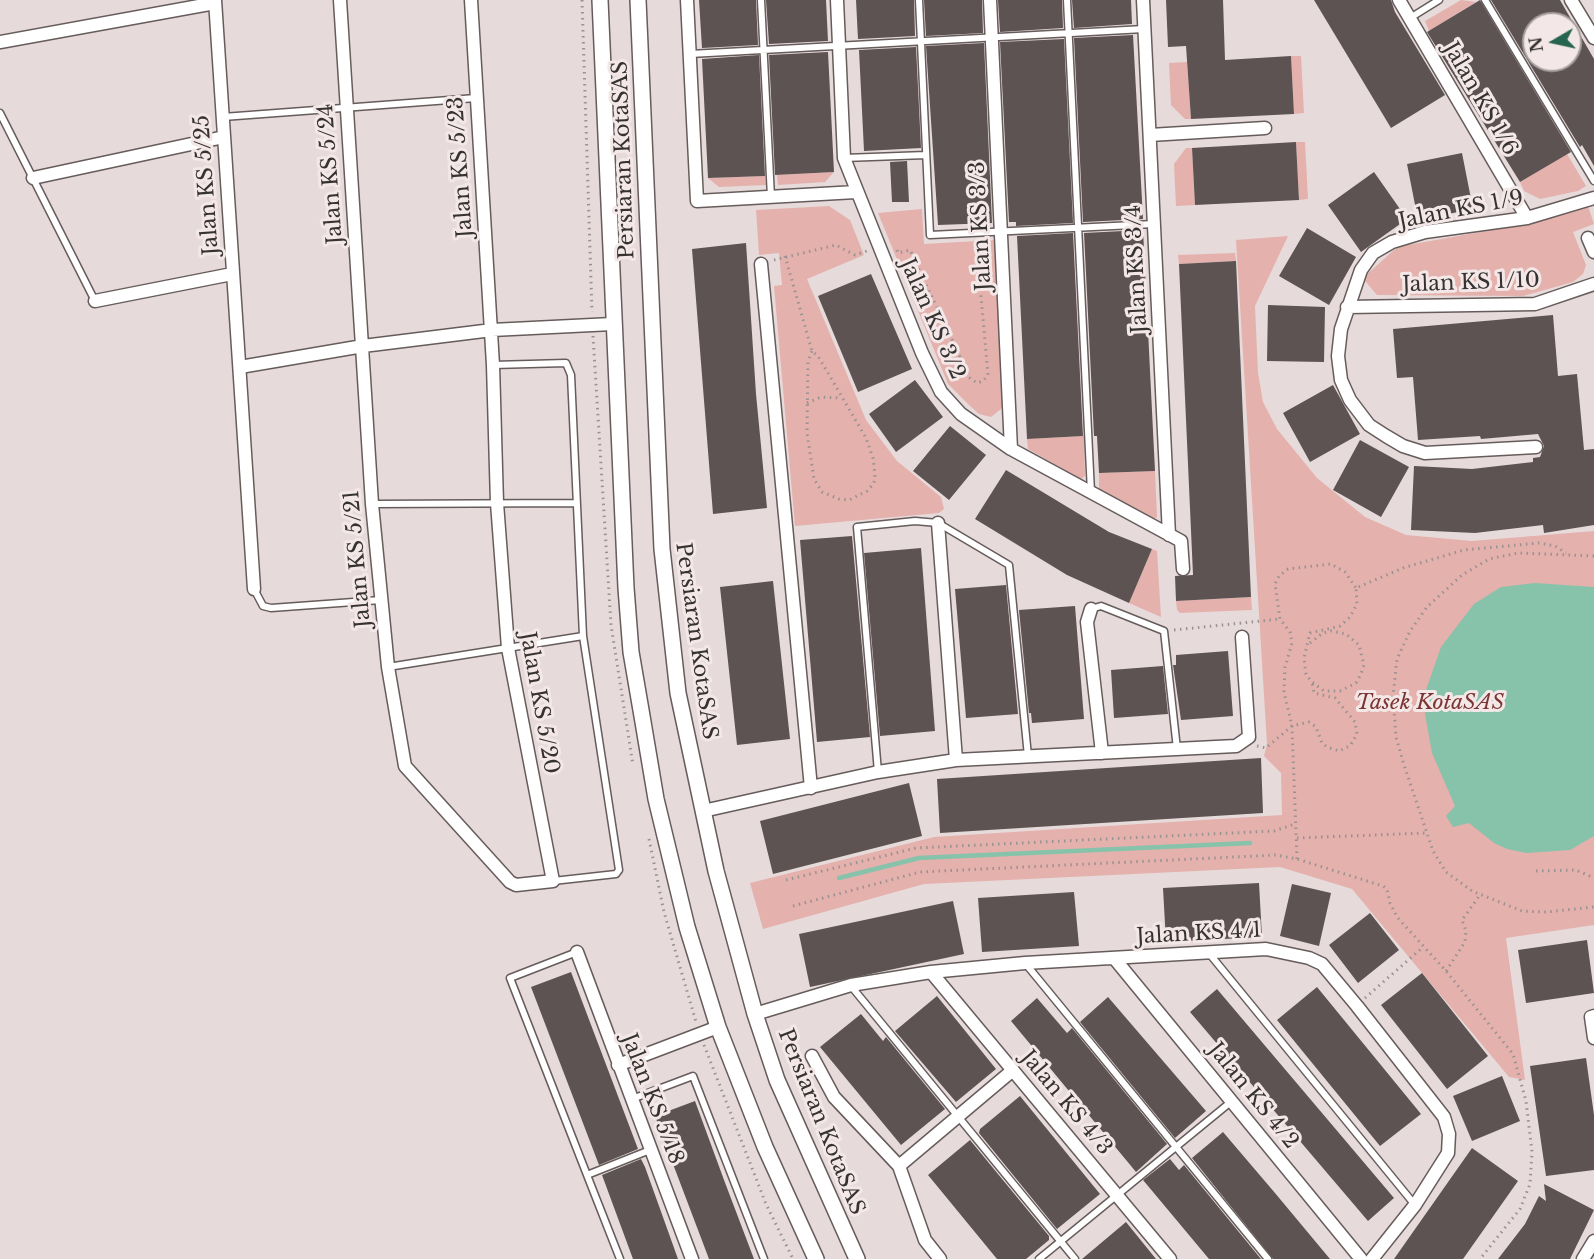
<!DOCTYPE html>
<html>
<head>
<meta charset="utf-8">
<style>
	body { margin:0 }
	#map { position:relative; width:1594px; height:1259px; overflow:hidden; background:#e6dbda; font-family:"Libre Baskerville",serif }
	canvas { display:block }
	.north { position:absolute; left:1522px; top:12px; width:60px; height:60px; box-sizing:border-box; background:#f3e8e7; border:2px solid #a79f9f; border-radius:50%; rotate:261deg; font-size:16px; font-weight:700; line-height:24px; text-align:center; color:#363232 }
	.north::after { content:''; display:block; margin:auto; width:21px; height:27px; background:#276450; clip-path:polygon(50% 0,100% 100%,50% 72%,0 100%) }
</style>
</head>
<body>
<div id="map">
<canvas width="1594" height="1259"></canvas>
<div class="north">N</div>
</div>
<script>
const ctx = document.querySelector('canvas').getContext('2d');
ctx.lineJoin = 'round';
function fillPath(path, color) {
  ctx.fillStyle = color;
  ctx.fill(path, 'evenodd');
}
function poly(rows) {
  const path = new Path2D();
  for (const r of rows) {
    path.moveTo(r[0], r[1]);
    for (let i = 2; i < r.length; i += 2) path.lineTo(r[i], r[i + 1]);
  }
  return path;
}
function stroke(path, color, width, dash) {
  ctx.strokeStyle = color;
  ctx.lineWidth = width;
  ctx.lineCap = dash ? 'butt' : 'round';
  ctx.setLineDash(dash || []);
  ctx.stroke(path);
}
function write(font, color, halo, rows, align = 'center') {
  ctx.font = font + ' "Libre Baskerville",serif';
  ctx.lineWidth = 6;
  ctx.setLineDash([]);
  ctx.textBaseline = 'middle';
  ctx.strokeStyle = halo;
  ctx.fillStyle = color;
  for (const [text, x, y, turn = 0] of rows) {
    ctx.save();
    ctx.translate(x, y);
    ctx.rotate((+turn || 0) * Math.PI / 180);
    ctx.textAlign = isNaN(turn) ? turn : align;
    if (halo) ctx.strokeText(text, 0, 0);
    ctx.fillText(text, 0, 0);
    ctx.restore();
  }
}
const green = poly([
	[1461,0,1476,2,1429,31,1425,21],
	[1291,56,1301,56,1304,113,1294,114],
	[1187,62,1191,119,1185,119,1171,105,1169,63],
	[1296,142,1305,142,1308,199,1299,200],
	[1186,148,1192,148,1195,205,1176,206,1174,164],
	[1567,154,1586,186,1578,191,1540,199,1524,191,1520,182],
	[834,172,825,182,778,185,777,175],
	[765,176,766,185,719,187,708,178],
	[829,206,850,220,864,255,807,279,866,420,897,461,941,497,944,509,939,513,795,526,774,286,782,285,779,253,759,255,756,210],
	[1588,206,1594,224,1573,232,1586,265,1583,274,1573,282,1523,296,1377,295,1365,281,1365,276,1394,250,1402,246,1520,225],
	[922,209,924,244,995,240,1003,403,1001,409,991,417,979,414,969,405,948,384,878,213],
	[1288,236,1255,306,1258,373,1263,402,1277,429,1317,478,1365,517,1406,535,1472,541,1594,531,1594,925,1506,938,1525,1080,1509,1077,1352,889,1280,867,924,884,763,929,750,883,934,837,1282,815,1281,773,1264,756,1267,744,1236,240],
	[1235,253,1236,261,1179,264,1178,255],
	[1084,436,1085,476,1081,479,1028,449,1027,439],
	[1155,471,1157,517,1152,520,1099,490,1099,473],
	[1152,549,1157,551,1161,617,1129,603],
	[1251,597,1252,610,1180,613,1177,610,1176,601]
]);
const water = poly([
	[1535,583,1594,587,1594,836,1570,850,1526,853,1507,849,1494,843,1469,823,1453,827,1446,816,1455,806,1432,753,1425,714,1426,690,1441,647,1474,604,1501,587]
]);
const stream = poly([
	[839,878,919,858,1250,843]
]);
const building = poly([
	[699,0,756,0,758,45,702,48],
	[766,0,826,0,828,41,769,44],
	[856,0,914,0,915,36,858,39],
	[924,0,982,0,983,33,926,36],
	[998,0,1062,0,1063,28,1000,32],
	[1072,0,1131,0,1132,24,1074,28],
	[1166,0,1223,0,1225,60,1291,56,1294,114,1191,119,1186,46,1168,47],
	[1314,0,1391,0,1395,12,1445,95,1391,128],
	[1480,0,1571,152,1520,182,1427,32],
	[1491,0,1560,0,1594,59,1594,166,1582,145,1580,147],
	[1534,24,1570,24,1570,60,1534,60],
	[1133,35,1143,219,1083,222,1074,38],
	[1064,39,1073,223,1016,226,1016,222,1009,222,1000,42],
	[984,43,992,223,938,225,926,46],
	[916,47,921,148,864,151,859,50],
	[828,52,834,172,775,175,769,55],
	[759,55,765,176,708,178,702,59],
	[1296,142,1299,200,1195,205,1192,148],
	[1462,153,1473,209,1418,220,1407,164],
	[907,161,909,202,892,202,890,162],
	[1374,172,1407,219,1361,252,1328,205],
	[1307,228,1356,257,1329,305,1279,276],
	[1143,230,1155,471,1099,473,1097,436,1094,436,1084,233],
	[1073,233,1083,436,1027,439,1017,236],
	[746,243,756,394,767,508,713,514,692,249],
	[1236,261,1251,597,1176,601,1175,576,1193,575,1179,264],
	[871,274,912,369,858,392,818,296],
	[1268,305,1325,307,1324,362,1267,361],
	[1553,315,1558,376,1577,374,1584,450,1594,449,1594,525,1544,533,1543,525,1475,533,1411,530,1414,466,1472,469,1533,462,1533,458,1540,457,1544,446,1538,434,1481,439,1480,436,1418,440,1413,377,1397,378,1393,329],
	[915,380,943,417,896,452,869,414],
	[1333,385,1360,434,1310,462,1283,413],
	[950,426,986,455,949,500,913,471],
	[1360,440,1409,467,1381,517,1333,490],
	[1006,470,1109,532,1152,549,1129,603,1067,575,975,519],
	[852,536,870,737,817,742,800,540],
	[921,548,935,731,880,736,864,553],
	[773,581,790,739,737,745,720,587],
	[1006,585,1018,714,966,718,955,589],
	[1075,606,1084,719,1032,723,1031,713,1029,713,1019,610],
	[1228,651,1233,716,1181,720,1173,665,1176,665,1176,655],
	[1163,666,1168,714,1114,718,1111,670],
	[1261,758,1263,813,940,833,937,779],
	[909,783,922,836,773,874,760,821],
	[1259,883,1262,937,1166,942,1163,888],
	[1292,884,1331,893,1319,946,1280,936],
	[1074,892,1079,946,982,952,978,898],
	[953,901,964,954,810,987,799,934],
	[1370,913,1399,950,1358,983,1329,945],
	[1587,940,1594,993,1526,1003,1518,950],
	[571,972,638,1149,599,1165,531,987],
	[1422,973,1488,1056,1447,1089,1381,1005],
	[1317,987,1421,1114,1380,1146,1277,1020],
	[1217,989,1394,1198,1368,1221,1190,1012],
	[937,996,996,1069,956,1102,895,1031],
	[1108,997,1206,1111,1175,1138,1080,1022],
	[1037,998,1067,1033,1072,1028,1167,1144,1136,1172,1011,1021],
	[861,1014,883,1041,886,1037,945,1109,901,1145,820,1047],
	[1586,1058,1594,1115,1594,1170,1546,1176,1530,1066],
	[1502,1076,1520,1121,1472,1141,1453,1096],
	[1020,1096,1100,1194,1057,1229,979,1133,980,1129],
	[695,1101,724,1180,754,1259,709,1259,673,1164,655,1116],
	[1223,1132,1275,1193,1330,1259,1273,1259,1192,1158],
	[970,1140,1049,1236,1049,1240,1026,1259,997,1259,928,1175],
	[1472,1148,1518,1181,1463,1259,1394,1259],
	[641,1159,645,1167,678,1259,633,1259,602,1175],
	[1170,1159,1179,1170,1184,1165,1261,1259,1209,1259,1143,1180],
	[1544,1184,1594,1210,1570,1259,1498,1259,1525,1224,1539,1196,1546,1201],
	[1126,1222,1156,1259,1082,1259]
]);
const path = poly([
	[582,0,592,312],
	[897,250,898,253,910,250,970,378,977,383,983,381,988,375,980,285,992,284],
	[785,256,812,351,818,356,866,438,873,458,875,475,874,483,867,491,849,500,839,499,822,492,814,479,807,433,808,361,812,351],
	[774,260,836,245,855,255,867,251],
	[593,336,611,625,633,765],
	[807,403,821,397,840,398],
	[1594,556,1518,553,1489,559,1462,575,1427,607,1410,631,1397,659,1393,696,1396,737,1404,765,1433,851,1446,872,1472,891,1522,911,1546,912,1594,907],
	[1174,630,1280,619],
	[1310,643,1323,633,1331,631,1346,634,1359,645,1364,665,1361,674,1356,683,1340,691,1324,691,1312,682,1306,674,1304,658,1310,633,1340,626,1350,617,1357,604,1356,588,1403,568,1464,550,1539,543,1555,546,1566,553],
	[1257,746,1266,748,1292,726,1309,722,1316,727,1322,743,1327,747,1339,751,1350,746,1357,734,1355,722,1335,698,1314,693,1312,682],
	[1297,838,1427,833],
	[649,839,664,912,696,1022],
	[1297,859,1292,726,1284,692,1285,667,1292,643,1290,632,1280,619,1275,584,1279,576,1288,569,1331,564,1345,572,1356,588],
	[1536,871,1576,870,1594,878],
	[786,880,916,848,1274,831,1295,824],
	[793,906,920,872,1276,855,1297,859,1383,886,1387,889,1390,903,1397,917,1446,971,1513,1054,1526,1101,1532,1152,1530,1184,1520,1209,1480,1259],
	[1446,971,1465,942,1466,931,1462,920,1480,895],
	[1365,998,1422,948],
	[704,1045,766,1204,793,1259]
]);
const service = poly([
	[761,0,771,197],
	[919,0,930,235,1154,224],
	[1067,0,1091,492],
	[1485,0,1594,181],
	[1410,18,1439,0],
	[690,54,1144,29],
	[0,113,95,301],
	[223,117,476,98],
	[844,158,926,155],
	[493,365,566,363,571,375,583,636,619,870,616,874,553,881],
	[373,504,575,503],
	[254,589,263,606,271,608,381,600],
	[1091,609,1101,606,1164,631,1177,749],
	[388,667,583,636],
	[878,772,857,527,915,521,938,523,1009,565,1028,756],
	[577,952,510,978,587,1175,650,1150],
	[1208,952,1415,1205],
	[1025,963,1268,1259],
	[851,986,1075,1259],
	[632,1099,693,1076,764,1259],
	[587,1175,620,1259],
	[1039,1259,1232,1101]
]);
const minor = poly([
	[215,0,254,589],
	[340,0,372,504,388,667,405,766,510,882,516,885,553,881,508,648,497,503,493,365,471,0],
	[687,0,697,201,856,192],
	[837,0,844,158,922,353,941,392,961,414,1011,449,1181,541,1183,569],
	[990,0,1011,449],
	[1143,0,1169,535],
	[1399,0,1527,218],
	[1571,0,1594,38],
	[0,42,215,3],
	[1150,135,1265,128],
	[33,178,224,137],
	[1588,238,1594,252],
	[761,264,811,788],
	[95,301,232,274],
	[1347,307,1535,304,1594,284],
	[240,367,363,346,492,330,612,324],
	[1536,447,1425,453,1403,446,1386,436,1369,425,1350,400,1341,380,1338,356,1341,329,1361,270,1373,253,1392,242,1425,232,1527,218,1594,198],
	[938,523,956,760],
	[1091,609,1087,622,1102,753],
	[703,811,878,772,956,760,1236,746,1249,737,1242,637],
	[577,952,692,1259],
	[1114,958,1361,1259],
	[931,972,1170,1259],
	[755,1014,851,985,931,972,1025,963,1266,949,1309,958,1322,964,1357,1006,1444,1117,1449,1134,1448,1153,1415,1205,1372,1259],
	[1594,1016,1591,1017,1594,1038],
	[812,1056,834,1097,899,1166,925,1240,940,1259],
	[618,1065,718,1027],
	[899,1166,1013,1070],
	[1583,1259,1594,1241]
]);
const tertiary = poly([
	[600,0,626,588,631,652,642,716,656,799,687,927,718,1027,765,1147,816,1259],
	[638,0,662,549,678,693,716,871,755,1014,777,1080,857,1259]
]);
const streetNames = [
	["Jalan KS 1/6",1480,99,60],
	["Persiaran KotaSAS",624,160,-92],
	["Jalan KS 5/23",461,167,-94],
	["Jalan KS 5/24",331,174,-94],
	["Jalan KS 5/25",207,185,-94],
	["Jalan KS 1/9",1461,210,-11],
	["Jalan KS 3/3",981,226,-93],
	["Jalan KS 3/4",1137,269,-93],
	["Jalan KS 1/10",1471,283,-2],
	["Jalan KS 3/2",932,319,66],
	["Jalan KS 5/21",358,559,-95],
	["Persiaran KotaSAS",696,641,82],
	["Jalan KS 5/20",539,703,80],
	["Jalan KS 4/1",1199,934,-3],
	["Jalan KS 4/2",1253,1096,51],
	["Jalan KS 5/18",652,1099,69],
	["Jalan KS 4/3",1066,1103,50],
	["Persiaran KotaSAS",821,1122,68]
];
const parkNames = [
	["Tasek KotaSAS",1430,703]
];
fillPath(green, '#e4b1ad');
fillPath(water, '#87c2ab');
stroke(stream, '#87c2ab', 4.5);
fillPath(building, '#5c5352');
stroke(service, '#655c5b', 9);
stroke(minor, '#655c5b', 15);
stroke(tertiary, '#655c5b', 18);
stroke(path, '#9a9291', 3, [1.5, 4.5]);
stroke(service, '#fff', 6);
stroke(minor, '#fff', 12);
stroke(tertiary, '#fff', 15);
write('21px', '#363232', '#f3e8e7', streetNames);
write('italic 21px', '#7b3532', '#f3e8e7', parkNames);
</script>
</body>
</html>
